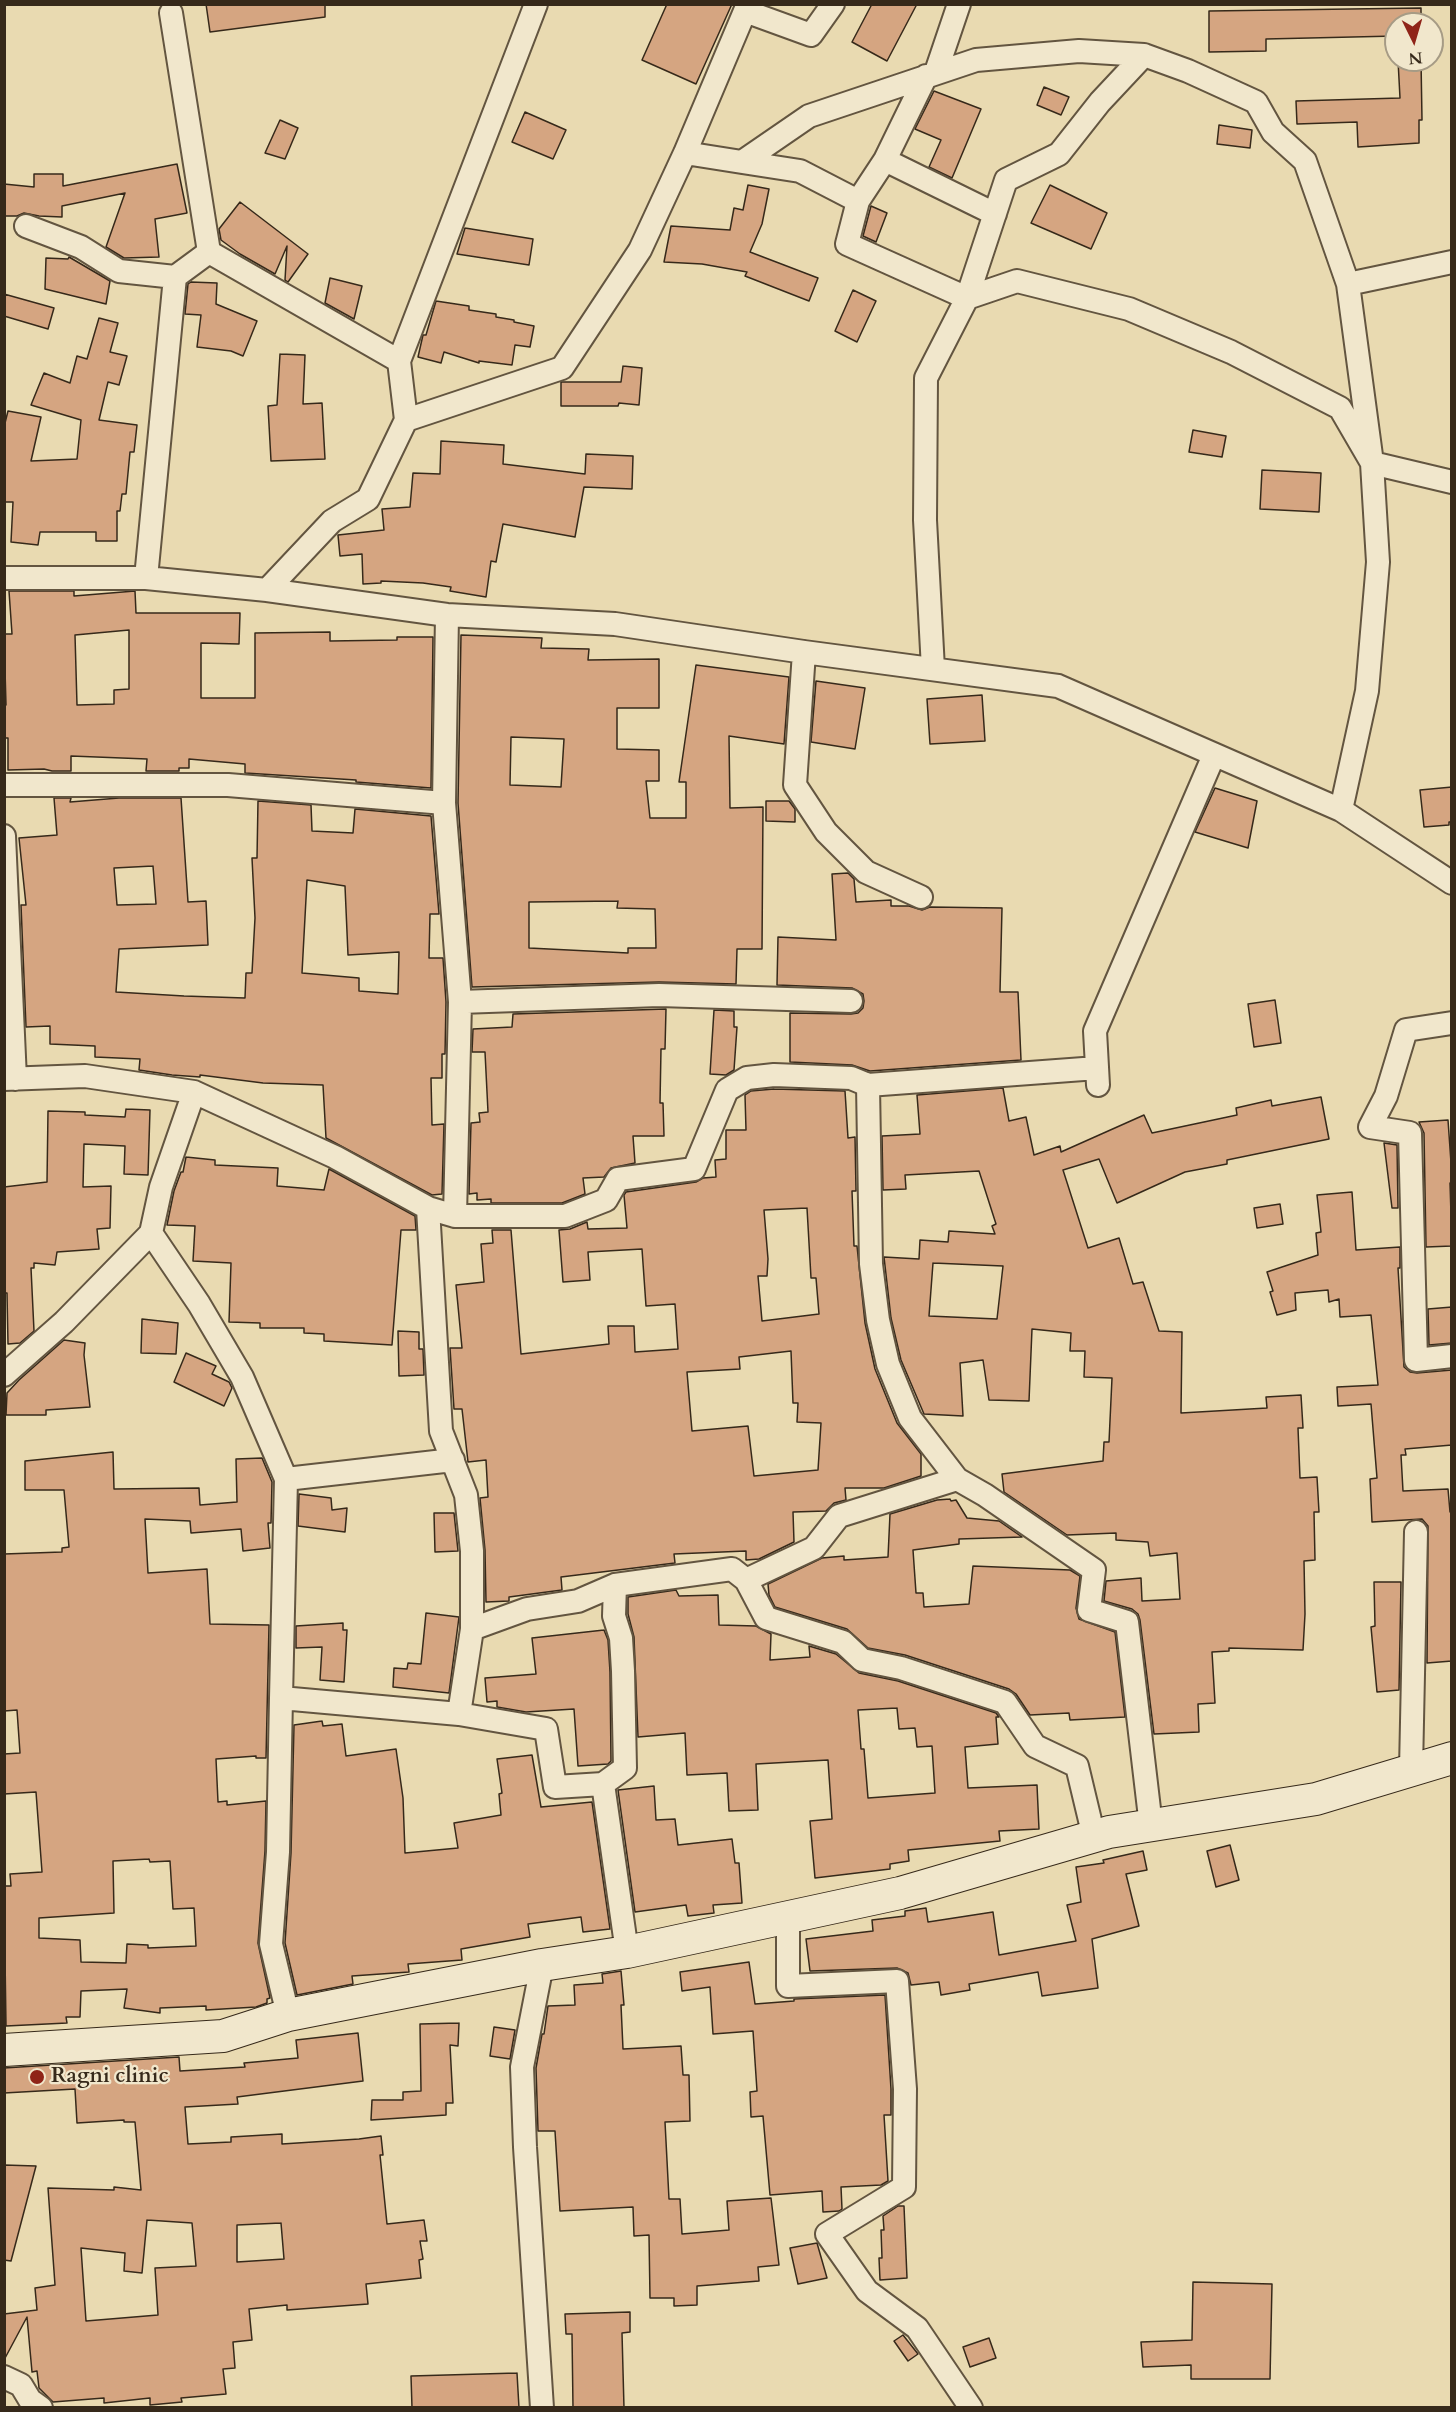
<!DOCTYPE html>
<html>
<head>
<meta charset="utf-8">
<style>
	body { margin:0 }
	#map { position:relative; width:1456px; height:2412px; overflow:hidden; background:#e9dab1; font-family:Cardo,serif }
	canvas { display:block }
	.frame { position:absolute; inset:0; border:6px solid #36291a; pointer-events:none }
	.north { position:absolute; left:1384px; top:12px; width:60px; height:60px; box-sizing:border-box; background:#f1e7cc; border:2px solid #a69b85; border-radius:50%; rotate:175deg; font-size:16px; font-weight:700; line-height:24px; text-align:center; color:#36291a }
	.north::after { content:''; display:block; margin:auto; width:21px; height:27px; background:#8f2418; clip-path:polygon(50% 0,100% 100%,50% 72%,0 100%) }
</style>
</head>
<body>
<div id="map">
<canvas width="1456" height="2412"></canvas>
<div class="frame"></div>
<div class="north">N</div>
</div>
<script>
const ctx = document.querySelector('canvas').getContext('2d');
ctx.lineJoin = 'round';
function fillPath(path, color) {
  ctx.fillStyle = color;
  ctx.fill(path, 'evenodd');
}
function poly(rows) {
  const path = new Path2D();
  for (const r of rows) {
    path.moveTo(r[0], r[1]);
    for (let i = 2; i < r.length; i += 2) path.lineTo(r[i], r[i + 1]);
  }
  return path;
}
function stroke(path, color, width, dash) {
  ctx.strokeStyle = color;
  ctx.lineWidth = width;
  ctx.lineCap = dash ? 'butt' : 'round';
  ctx.setLineDash(dash || []);
  ctx.stroke(path);
}
function write(font, color, halo, rows, align = 'center') {
  ctx.font = font + ' Cardo,serif';
  ctx.lineWidth = 4.5;
  ctx.setLineDash([]);
  ctx.textBaseline = 'middle';
  ctx.strokeStyle = halo;
  ctx.fillStyle = color;
  for (const [text, x, y, turn = 0] of rows) {
    ctx.save();
    ctx.translate(x, y);
    ctx.rotate((+turn || 0) * Math.PI / 180);
    ctx.textAlign = isNaN(turn) ? turn : align;
    if (halo) ctx.strokeText(text, 0, 0);
    ctx.fillText(text, 0, 0);
    ctx.restore();
  }
}
const building = poly([
	[206,4,325,4,325,17,210,32,206,4],
	[667,4,732,4,696,84,642,60,667,4],
	[872,4,917,4,887,61,852,42,872,4],
	[1421,8,1421,24,1396,24,1396,36,1266,39,1266,51,1209,52,1209,11,1421,8],
	[1398,60,1421,60,1422,120,1419,120,1419,143,1358,147,1357,122,1297,124,1296,101,1400,98,1398,60],
	[1044,87,1069,97,1061,115,1037,105,1044,87],
	[934,91,981,109,952,178,929,167,941,140,915,129,934,91],
	[525,112,566,130,553,159,512,142,525,112],
	[280,120,298,128,285,159,265,153,280,120],
	[1219,125,1252,130,1250,148,1217,144,1219,125],
	[177,164,187,213,155,219,159,257,124,258,106,247,125,193,62,206,62,217,39,216,24,213,17,216,4,216,4,184,34,187,34,174,63,174,63,186,177,164],
	[748,185,769,189,762,224,750,252,818,278,809,301,745,276,747,272,702,264,664,262,671,226,730,230,734,208,743,210,748,185],
	[1050,185,1107,213,1091,249,1031,223,1050,185],
	[240,202,308,254,288,282,285,280,287,246,275,274,240,254,221,240,219,229,240,202],
	[871,206,887,213,876,242,863,236,871,206],
	[465,228,533,239,529,265,457,254,465,228],
	[69,257,110,281,106,304,45,289,46,258,68,259,69,257],
	[330,278,362,286,354,319,325,303,330,278],
	[191,282,217,283,216,304,257,321,243,356,231,351,197,347,201,315,185,314,188,284,191,282],
	[853,290,876,301,857,342,835,331,853,290],
	[4,294,54,308,48,329,4,316,4,294],
	[436,301,469,306,469,310,496,314,496,317,514,320,514,322,534,326,530,347,515,345,512,365,479,361,479,363,444,352,441,363,418,357,423,335,426,335,436,301],
	[99,318,118,323,110,352,127,356,119,385,108,382,99,420,137,425,134,452,130,452,126,494,122,494,120,511,117,511,117,541,96,541,96,532,40,532,38,545,11,542,13,502,4,502,4,427,8,411,41,417,31,461,77,459,81,420,31,405,44,373,70,383,77,356,87,359,99,318],
	[280,354,305,355,303,404,322,403,325,459,271,461,268,406,277,405,280,354],
	[623,366,642,368,639,405,619,403,618,406,561,406,561,382,621,382,623,366],
	[1193,430,1226,436,1222,457,1189,452,1193,430],
	[441,441,504,445,503,464,585,474,586,454,633,456,632,489,584,487,575,537,503,524,496,562,491,561,486,597,450,591,451,587,423,583,381,581,381,583,363,584,362,554,340,556,338,535,384,530,382,509,410,507,413,473,440,474,441,441],
	[1262,470,1321,473,1319,512,1260,509,1262,470],
	[9,591,74,591,74,596,135,591,136,613,240,613,239,644,201,643,201,698,255,698,255,633,330,632,330,641,397,640,397,637,433,637,431,788,356,782,356,780,245,773,245,764,189,759,189,768,179,768,179,771,146,771,147,759,71,756,71,771,52,771,44,769,8,770,8,738,4,738,4,705,6,705,4,634,12,634,9,591],
	[129,630,129,689,114,690,114,704,77,705,75,635,129,630],
	[461,635,542,638,541,648,589,649,588,660,659,659,659,708,617,708,617,749,659,750,659,781,646,781,650,818,686,818,686,782,679,782,696,665,789,677,784,744,729,736,730,808,763,807,762,949,737,949,736,984,659,982,472,987,458,803,461,635],
	[511,737,564,739,561,787,510,785,511,737],
	[618,901,617,908,655,909,656,948,628,948,628,953,529,948,529,902,618,901],
	[816,681,865,688,855,749,811,742,816,681],
	[982,695,985,741,930,744,927,699,982,695],
	[1452,787,1452,822,1449,822,1449,825,1424,827,1420,790,1452,787],
	[1215,788,1257,801,1248,848,1195,832,1215,788],
	[54,798,71,798,70,802,119,798,181,798,188,902,206,901,208,945,119,949,116,992,184,996,245,998,246,973,252,973,255,918,252,858,257,858,258,801,311,805,312,831,353,833,355,809,431,816,439,914,430,914,429,958,443,958,446,1002,445,1054,442,1054,442,1078,431,1078,432,1125,444,1124,442,1194,432,1195,326,1138,323,1085,263,1083,200,1075,200,1077,172,1075,139,1070,140,1059,95,1057,95,1046,50,1044,50,1026,26,1027,21,905,26,905,19,838,57,835,54,798],
	[153,866,156,904,117,905,114,868,153,866],
	[307,880,345,886,348,955,399,952,398,994,359,991,359,978,302,973,307,880],
	[766,801,789,801,795,809,795,822,766,821,766,801],
	[848,873,854,879,856,902,891,900,891,906,909,906,922,910,930,907,1002,908,1000,992,1018,992,1021,1060,870,1071,852,1065,790,1062,790,1013,851,1014,858,1013,863,1008,864,1001,863,994,852,988,777,985,778,937,836,940,832,874,848,873],
	[1275,1000,1281,1043,1254,1047,1248,1004,1275,1000],
	[666,1009,665,1049,661,1049,660,1103,663,1103,664,1136,633,1136,635,1163,611,1168,604,1177,583,1178,585,1194,562,1203,491,1203,491,1199,477,1200,477,1193,469,1194,471,1123,480,1122,479,1113,488,1112,485,1052,472,1052,473,1029,512,1027,513,1014,666,1009],
	[714,1010,734,1011,734,1027,737,1027,734,1070,726,1075,710,1074,714,1010],
	[1003,1088,1009,1121,1026,1117,1034,1155,1060,1146,1061,1152,1144,1115,1152,1133,1237,1115,1236,1108,1271,1100,1272,1106,1321,1097,1329,1139,1227,1160,1227,1164,1185,1172,1117,1203,1099,1159,1063,1170,1088,1248,1119,1238,1133,1284,1143,1282,1159,1331,1182,1332,1181,1413,1267,1408,1266,1397,1301,1395,1303,1428,1298,1428,1300,1478,1317,1477,1319,1512,1314,1512,1315,1560,1304,1561,1305,1614,1303,1650,1229,1648,1229,1651,1212,1652,1215,1703,1198,1704,1199,1732,1154,1734,1140,1620,1138,1614,1132,1609,1104,1601,1106,1581,1141,1578,1142,1601,1180,1599,1177,1553,1150,1556,1148,1542,1116,1540,1116,1533,1067,1535,1004,1492,1002,1474,1103,1461,1104,1442,1109,1442,1112,1378,1084,1377,1085,1351,1070,1351,1071,1333,1032,1329,1029,1401,989,1400,983,1360,960,1363,963,1416,924,1414,901,1360,891,1318,884,1257,919,1259,920,1240,948,1242,949,1231,995,1234,992,1226,996,1224,979,1171,905,1175,906,1189,883,1190,882,1136,920,1134,917,1095,1003,1088],
	[933,1263,1003,1266,997,1319,929,1316,933,1263],
	[774,1089,845,1091,848,1138,855,1137,856,1191,852,1191,854,1246,857,1246,865,1323,875,1369,897,1423,921,1454,921,1476,884,1488,845,1488,846,1500,834,1503,826,1511,793,1512,794,1542,759,1559,746,1560,746,1551,674,1554,675,1563,561,1577,562,1590,509,1597,509,1601,486,1602,485,1550,480,1498,488,1497,486,1460,468,1462,462,1409,454,1409,450,1348,462,1348,456,1285,484,1282,481,1244,493,1243,492,1230,511,1230,521,1354,609,1344,608,1326,634,1326,635,1352,678,1349,675,1304,646,1306,642,1249,588,1252,590,1280,563,1282,559,1230,570,1229,587,1222,588,1229,627,1228,624,1195,626,1192,696,1182,703,1178,716,1177,715,1160,726,1159,726,1130,746,1130,745,1095,751,1091,774,1089],
	[807,1208,811,1278,816,1278,819,1314,762,1321,758,1276,767,1276,768,1259,764,1210,807,1208],
	[791,1351,793,1403,798,1403,797,1422,821,1423,818,1470,754,1476,748,1426,692,1431,687,1372,740,1369,739,1357,791,1351],
	[126,1109,150,1110,148,1175,124,1174,125,1146,84,1144,83,1187,111,1186,110,1228,97,1229,99,1249,57,1252,55,1265,34,1263,34,1268,31,1268,34,1331,20,1343,8,1344,7,1293,4,1293,4,1187,47,1182,48,1111,85,1112,85,1115,125,1117,126,1109],
	[1448,1120,1452,1177,1452,1183,1450,1183,1452,1246,1426,1247,1424,1133,1419,1122,1448,1120],
	[1384,1143,1397,1145,1398,1208,1392,1208,1384,1143],
	[186,1157,215,1160,215,1165,278,1168,277,1186,324,1190,329,1169,415,1216,416,1230,401,1230,392,1345,324,1341,324,1334,304,1333,304,1328,260,1328,260,1323,229,1322,231,1263,193,1261,195,1226,167,1225,174,1191,181,1172,183,1172,186,1157],
	[1352,1192,1356,1250,1400,1247,1400,1268,1398,1268,1404,1367,1410,1372,1417,1373,1452,1370,1452,1445,1405,1449,1406,1455,1401,1455,1403,1491,1448,1489,1450,1512,1452,1512,1452,1661,1427,1663,1428,1526,1422,1519,1372,1522,1370,1479,1377,1478,1371,1404,1338,1406,1337,1387,1378,1385,1371,1315,1340,1317,1339,1299,1329,1302,1328,1290,1295,1293,1296,1310,1277,1315,1270,1292,1273,1291,1267,1272,1318,1255,1316,1233,1321,1232,1317,1195,1352,1192],
	[1280,1204,1283,1224,1257,1228,1254,1208,1280,1204],
	[1452,1307,1452,1343,1429,1345,1428,1309,1452,1307],
	[142,1319,178,1323,176,1354,141,1353,142,1319],
	[398,1331,419,1332,419,1349,423,1349,424,1375,399,1376,398,1331],
	[64,1340,85,1343,84,1355,90,1407,46,1410,46,1415,6,1415,7,1393,19,1380,64,1340],
	[186,1353,216,1366,212,1374,229,1382,232,1388,224,1406,174,1382,186,1353],
	[113,1452,114,1489,199,1488,200,1505,237,1502,236,1459,262,1458,272,1482,271,1523,268,1523,270,1548,243,1551,241,1529,191,1533,190,1521,145,1519,148,1573,207,1569,210,1624,269,1625,266,1758,256,1758,256,1756,216,1759,218,1802,227,1801,227,1805,266,1801,265,1851,258,1943,270,1998,267,1999,267,2003,256,2007,206,2010,206,2006,160,2008,160,2013,124,2008,127,1989,81,1991,80,2017,66,2017,67,2023,6,2026,4,1886,11,1886,10,1874,42,1872,36,1792,4,1794,4,1754,20,1753,17,1710,4,1711,4,1554,62,1552,62,1548,69,1547,64,1490,25,1490,25,1461,113,1452],
	[149,1859,150,1862,170,1861,173,1909,194,1908,196,1946,148,1948,148,1945,127,1944,126,1963,81,1962,80,1940,39,1938,39,1918,114,1913,113,1861,149,1859],
	[299,1494,331,1498,332,1510,347,1508,345,1532,298,1526,299,1494],
	[950,1499,951,1501,956,1500,967,1518,999,1521,1022,1537,959,1539,959,1544,913,1550,916,1593,923,1593,924,1607,969,1604,973,1566,1070,1570,1080,1576,1076,1608,1079,1619,1115,1632,1125,1717,1070,1720,1069,1713,1030,1715,1016,1694,1009,1689,905,1655,868,1648,847,1629,775,1607,769,1595,768,1584,822,1558,844,1556,844,1560,888,1557,890,1514,937,1500,950,1499],
	[434,1513,454,1513,458,1551,435,1552,434,1513],
	[1374,1582,1401,1582,1399,1690,1377,1692,1371,1627,1375,1626,1374,1582],
	[676,1590,679,1596,718,1595,719,1625,756,1626,771,1634,770,1660,810,1657,809,1646,836,1654,859,1673,898,1681,996,1713,999,1717,996,1717,998,1744,965,1747,968,1788,1037,1785,1039,1829,999,1831,1000,1841,908,1850,909,1861,890,1864,890,1869,815,1878,810,1821,832,1819,828,1760,756,1764,758,1810,729,1811,727,1773,687,1775,685,1733,638,1737,634,1637,628,1614,628,1597,676,1590],
	[897,1708,899,1729,915,1728,917,1747,932,1746,935,1793,868,1798,864,1749,861,1749,858,1710,897,1708],
	[426,1613,459,1617,449,1693,393,1687,394,1668,407,1669,408,1663,421,1664,426,1613],
	[343,1623,343,1630,347,1630,344,1682,320,1680,322,1647,296,1648,296,1626,343,1623],
	[604,1630,608,1640,610,1672,611,1761,608,1764,578,1766,574,1709,526,1712,497,1707,497,1701,487,1702,485,1678,536,1674,532,1638,604,1630],
	[322,1721,323,1726,342,1724,346,1756,396,1749,403,1798,405,1853,458,1848,454,1823,501,1815,499,1794,502,1793,497,1759,532,1755,541,1807,592,1802,610,1929,583,1932,581,1917,528,1924,530,1937,461,1949,462,1960,408,1964,409,1972,352,1976,353,1984,297,1995,285,1943,291,1853,294,1725,322,1721],
	[654,1786,656,1820,675,1819,678,1845,732,1839,735,1863,739,1863,742,1903,713,1905,714,1913,688,1916,686,1905,635,1912,618,1790,654,1786],
	[1230,1845,1239,1880,1216,1887,1207,1851,1230,1845],
	[1143,1851,1147,1870,1126,1874,1139,1926,1092,1939,1098,1988,1042,1996,1038,1972,969,1984,970,1990,941,1995,939,1982,911,1985,908,1973,897,1968,810,1971,806,1939,873,1931,872,1920,905,1916,905,1911,926,1908,928,1922,993,1912,999,1955,1076,1941,1067,1905,1081,1902,1076,1867,1104,1863,1103,1860,1143,1851],
	[749,1962,755,2004,794,2001,794,1999,885,1995,891,2089,891,2115,884,2115,888,2181,881,2185,841,2187,842,2209,839,2211,823,2212,822,2191,770,2195,763,2116,751,2117,750,2092,757,2091,753,2031,713,2034,710,1987,682,1991,680,1972,749,1962],
	[621,1971,624,2005,621,2005,623,2049,681,2046,683,2075,689,2075,690,2121,665,2122,669,2199,680,2199,682,2234,729,2230,727,2201,771,2198,779,2265,758,2267,759,2281,697,2286,697,2305,674,2306,674,2298,650,2298,649,2235,634,2236,633,2207,560,2211,555,2131,538,2131,536,2068,542,2034,544,2034,548,2006,575,2005,574,1985,603,1983,602,1974,621,1971],
	[459,2023,458,2046,450,2045,453,2103,446,2103,446,2115,371,2120,372,2100,403,2100,403,2092,421,2091,420,2024,459,2023],
	[494,2027,515,2030,510,2059,490,2056,494,2027],
	[358,2033,363,2081,237,2097,238,2104,185,2107,188,2144,231,2142,231,2137,282,2134,282,2144,359,2139,381,2136,383,2155,380,2155,387,2224,424,2220,427,2241,420,2241,423,2259,419,2260,421,2278,366,2284,368,2304,287,2310,287,2305,249,2309,252,2340,233,2342,235,2368,223,2369,226,2394,181,2398,182,2402,150,2405,150,2398,104,2403,104,2398,53,2402,39,2388,37,2371,32,2372,27,2317,4,2360,4,2314,37,2310,35,2288,55,2285,48,2188,114,2190,114,2187,141,2190,135,2122,124,2122,124,2120,77,2123,75,2089,4,2093,4,2068,179,2057,180,2071,245,2067,244,2063,298,2058,296,2040,358,2033],
	[147,2220,192,2223,196,2266,155,2268,158,2315,86,2321,81,2248,125,2253,124,2271,142,2273,147,2220],
	[281,2223,284,2259,237,2262,237,2225,281,2223],
	[4,2165,36,2166,11,2261,4,2260,4,2165],
	[898,2206,904,2206,907,2278,880,2280,879,2258,882,2258,881,2230,884,2230,883,2216,898,2206],
	[817,2243,827,2278,798,2284,790,2248,817,2243],
	[1193,2282,1272,2284,1270,2379,1191,2379,1191,2365,1143,2367,1141,2342,1192,2340,1193,2282],
	[630,2312,630,2332,622,2333,624,2408,573,2408,572,2334,566,2334,565,2314,630,2312],
	[903,2335,918,2354,908,2361,894,2341,903,2335],
	[989,2338,996,2358,970,2367,963,2347,989,2338],
	[517,2373,519,2408,412,2408,411,2376,517,2373]
]);
const minor = poly([
	[745,11,811,35,833,4],
	[171,13,209,252,399,361],
	[1144,55,1188,71,1256,102,1273,132,1305,161,1348,284,1372,463,1340,408,1231,352,1129,309,1017,281,967,298,1006,180,1059,154,1100,102,1144,55],
	[936,72,959,4],
	[926,76,885,160,995,214],
	[685,153,742,162,809,116,976,60,1079,51,1144,55],
	[742,162,800,171,858,201,847,244,967,298,926,378,925,520,933,669],
	[858,201,885,160],
	[26,226,81,247,119,271,175,277],
	[1348,284,1452,262],
	[406,420,399,361,536,4],
	[4,578,146,578,267,590,447,615,615,624,804,652,1058,686,1341,810,1452,883],
	[146,578,175,277,209,252],
	[267,590,332,521,368,499,406,420,562,368,640,250,685,153,748,4],
	[447,615,444,803,460,1002,455,1216,428,1208,441,1431,466,1495,472,1551,472,1629,459,1714,546,1729,555,1787,603,1784,627,1952],
	[804,652,795,785,826,832,866,872,921,897],
	[4,785,228,785,444,803],
	[1341,810,1367,691,1378,562,1372,463,1452,482],
	[4,836,15,1079],
	[460,1002,659,995,851,1001],
	[1452,1023,1406,1030,1386,1096,1370,1127,1410,1133,1416,1360,1452,1356],
	[4,1079,85,1076,194,1092],
	[868,1085,1097,1068],
	[1098,1085,1095,1031,1214,755],
	[455,1216,565,1216,606,1200,618,1179,694,1169,727,1090,747,1078,774,1075,851,1078,868,1085,871,1264,878,1320,888,1364,910,1418,957,1479,839,1516,814,1548,746,1580],
	[151,1233,161,1187,194,1092,335,1157,428,1208],
	[4,1375,64,1322,151,1233,199,1304,242,1377,286,1479],
	[453,1460,286,1479,281,1698,459,1714],
	[957,1479,985,1495,1094,1570,1089,1610,1127,1622,1151,1826],
	[472,1629,527,1609,578,1601,615,1585,732,1569,746,1580,766,1618,843,1642,862,1660,901,1668,1005,1702,1035,1746,1077,1766,1094,1837],
	[281,1698,278,1852,271,1944,288,2015],
	[1411,1769,1416,1532],
	[603,1784,625,1768,623,1671,621,1638,614,1616,615,1585],
	[788,1916,788,1986,897,1981,905,2089,904,2187,827,2234,867,2291,917,2328,971,2408],
	[542,1965,522,2067,525,2147,542,2408],
	[4,2377,21,2385,30,2400,41,2408]
]);
const secondary = poly([
	[4,2050,223,2036,288,2015,542,1965,627,1952,900,1893,1109,1832,1316,1799,1452,1758]
]);
const markers = [
	[37,2077,8,"#8f2418"]
];
const poiNames = [
	["Ragni clinic",51,2077]
];
fillPath(building, '#d5a581');
stroke(building, '#36291a', 1.5);
stroke(minor, '#635540', 26);
stroke(secondary, '#36291a', 34);
stroke(minor, '#f1e7cc', 22);
stroke(secondary, '#f1e7cc', 32);
for (const [x, y, r, color] of markers) {
  const dot = new Path2D();
  dot.arc(x, y, r, 0, 2 * Math.PI);
  ctx.fillStyle = color;
  ctx.fill(dot);
  stroke(dot, '#f1e7cc', 2);
}
write('bold 21px', '#36291a', '#f1e7cc', poiNames, 'left');
</script>
</body>
</html>
